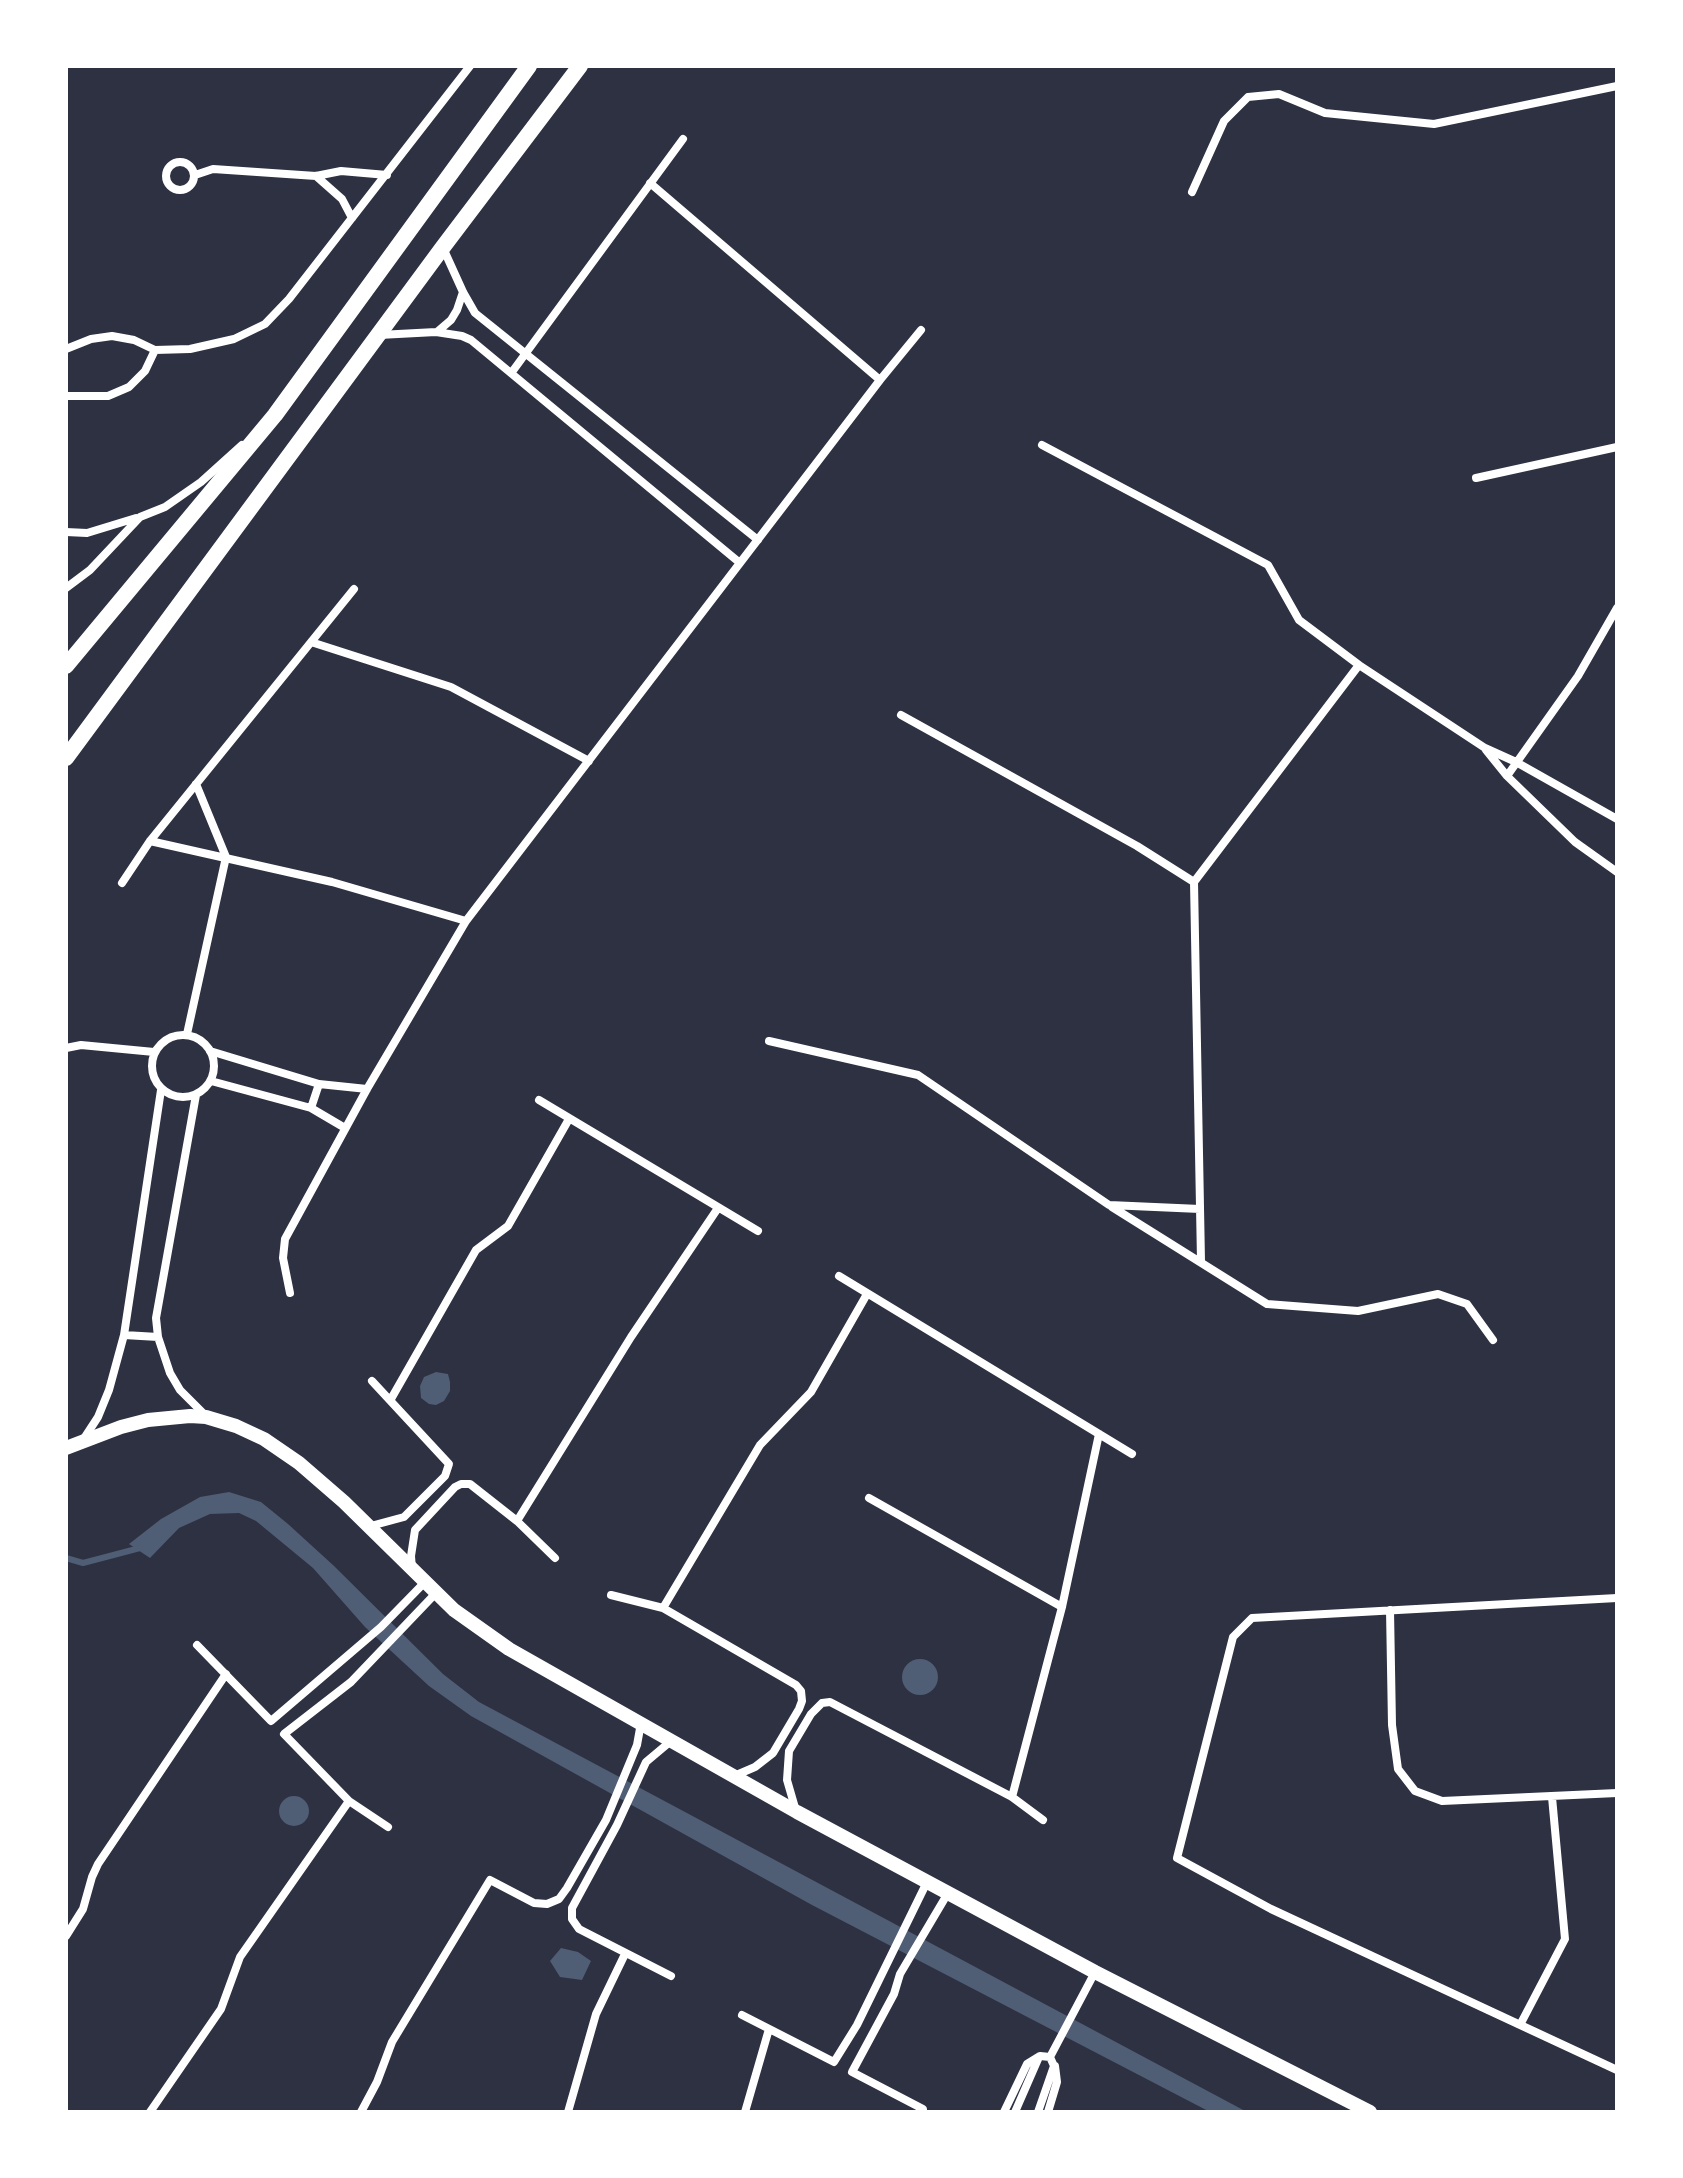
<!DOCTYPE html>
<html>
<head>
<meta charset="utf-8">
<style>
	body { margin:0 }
	#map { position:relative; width:1683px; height:2178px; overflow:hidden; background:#2d3142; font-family:Barlow,sans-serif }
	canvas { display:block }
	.frame { position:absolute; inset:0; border:68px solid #fff; pointer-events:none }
</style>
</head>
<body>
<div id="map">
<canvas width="1683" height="2178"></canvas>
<div class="frame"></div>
</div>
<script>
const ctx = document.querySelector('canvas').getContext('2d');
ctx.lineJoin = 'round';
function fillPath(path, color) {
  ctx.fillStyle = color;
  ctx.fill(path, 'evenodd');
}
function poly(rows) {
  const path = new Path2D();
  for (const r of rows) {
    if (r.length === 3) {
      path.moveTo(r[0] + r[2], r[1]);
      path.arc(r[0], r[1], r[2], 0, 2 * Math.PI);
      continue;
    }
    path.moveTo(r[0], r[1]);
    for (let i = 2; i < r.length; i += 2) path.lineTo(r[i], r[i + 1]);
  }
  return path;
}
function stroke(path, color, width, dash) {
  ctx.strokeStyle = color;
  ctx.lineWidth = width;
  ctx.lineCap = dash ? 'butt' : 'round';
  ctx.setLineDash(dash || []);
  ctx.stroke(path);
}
const water = poly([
	[436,1372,448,1374,450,1382,450,1391,444,1401,436,1405,429,1404,421,1398,420,1386,424,1377],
	[229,1492,261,1502,288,1524,333,1565,443,1674,479,1702,1247,2112,1210,2112,812,1905,471,1716,429,1686,365,1627,313,1568,256,1521,239,1513,210,1514,179,1528,150,1558,129,1544,161,1519,200,1497],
	[920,1677,18],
	[294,1811,15],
	[561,1948,578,1952,591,1961,582,1980,560,1977,550,1961]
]);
const stream = poly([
	[66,1558,83,1563,140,1548]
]);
const minor = poly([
	[180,176,14],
	[195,175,213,169,316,176,341,171,387,175],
	[316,176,342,199,352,218],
	[650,183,880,380],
	[1192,192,1224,121,1248,97,1279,94,1325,113,1434,124,1617,86],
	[443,248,463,292,475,313,758,540],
	[437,332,451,320,457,310,463,292],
	[379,335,436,332,462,336,471,340,740,563],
	[66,349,91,339,112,336,134,340,155,350,190,349,234,339,265,324,289,299,470,66],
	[512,372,683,139],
	[66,396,108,396,129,387,145,371,155,350],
	[1042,445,1268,565,1299,620,1359,665,1485,748,1516,762,1617,819],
	[1476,478,1617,447],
	[66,532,87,533,136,518],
	[66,588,90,570,140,517,165,507,201,482,242,445],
	[311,642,451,687,589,761],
	[901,715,1137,846,1194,882],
	[1486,750,1507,776,1575,842,1617,872],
	[1507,776,1578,676,1617,608],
	[150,841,332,882,466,921],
	[122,883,150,841,354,589],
	[187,1034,226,857,196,784],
	[183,1066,31],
	[769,1041,918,1075,1109,1205,1200,1209],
	[66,1048,81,1045,154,1052],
	[210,1051,319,1084,367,1089],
	[211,1081,311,1108,345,1128],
	[196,1095,156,1318,158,1337,170,1373,180,1390,205,1415],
	[539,1100,758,1231],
	[311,1108,319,1084],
	[1112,1207,1267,1304,1358,1311,1438,1294,1467,1304,1493,1340],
	[1201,1261,1194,882,1359,665],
	[839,1276,1132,1454],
	[290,1293,283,1258,285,1239,367,1089,466,921,880,380,921,330],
	[124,1335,158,1337],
	[391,1399,476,1250,508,1226,569,1119],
	[83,1440,98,1417,109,1390,124,1335,161,1090],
	[869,1498,1062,1607],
	[517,1521,631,1337,718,1208],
	[367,1527,404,1517,445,1476,449,1464,372,1381],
	[412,1569,411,1556,415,1530,455,1487,461,1484,470,1484,517,1521,555,1558],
	[611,1595,663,1608,796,1685,801,1691,802,1701,799,1709,773,1753,755,1767,734,1776],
	[1617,1598,1252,1618,1233,1637,1177,1858,1271,1909,1617,2070],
	[663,1608,760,1445,811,1392,867,1294],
	[1390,1610,1392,1725,1398,1769,1415,1791,1442,1801,1617,1793],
	[197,1645,271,1721,381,1627,425,1582],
	[1012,1797,1062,1607,1099,1434],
	[796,1811,787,1780,789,1751,811,1714,822,1703,830,1702,1012,1797,1043,1820],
	[388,1827,349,1801,284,1734,351,1682,436,1593],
	[66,1936,83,1909,92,1877,98,1864,226,1674],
	[671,1976,579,1929,572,1919,572,1908,617,1825,646,1762,671,1741],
	[742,2015,834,2062,857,2025,927,1882],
	[1520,2025,1565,1939,1552,1797],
	[1050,2057,1095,1972],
	[150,2112,221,2009,240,1957,349,1801],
	[361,2112,377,2082,392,2042,490,1880,534,1903,547,1904,559,1899,567,1888,606,1820,637,1745,641,1723],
	[568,2112,596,2014,625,1954],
	[745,2112,769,2029],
	[923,2112,923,2109,852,2072,894,1994,900,1974,948,1893],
	[1004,2112,1027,2064,1040,2056,1050,2057],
	[1015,2112,1039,2057],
	[1038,2112,1054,2066,1050,2057],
	[1048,2112,1057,2082,1055,2066]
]);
const tertiary = poly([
	[66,1448,121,1427,148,1420,190,1416,206,1417,236,1426,264,1439,299,1463,344,1502,454,1610,509,1649,797,1812,948,1893,1095,1972,1370,2112]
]);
const secondary = poly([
	[66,666,275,415,529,66],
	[66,758,443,247,580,66]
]);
fillPath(water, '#4f5d75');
stroke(stream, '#4f5d75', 6);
stroke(minor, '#fff', 8);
stroke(tertiary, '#fff', 14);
stroke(secondary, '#fff', 16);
</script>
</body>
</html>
